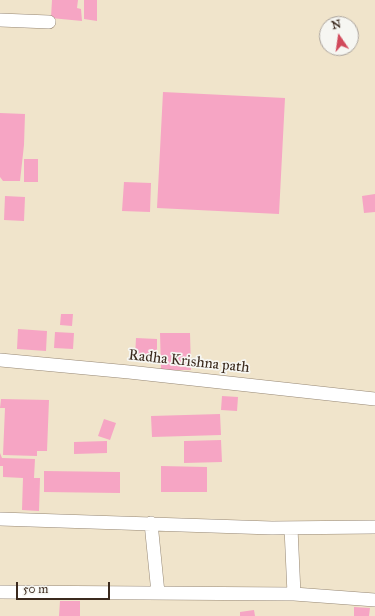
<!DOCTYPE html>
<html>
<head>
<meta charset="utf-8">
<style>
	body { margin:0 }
	#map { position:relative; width:375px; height:616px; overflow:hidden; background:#f0e4cb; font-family:"IM FELL Great Primer",serif }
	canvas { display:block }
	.north { position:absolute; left:319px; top:16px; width:40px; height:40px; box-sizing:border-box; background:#f6f6f2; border:1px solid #aba49d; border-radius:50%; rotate:347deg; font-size:11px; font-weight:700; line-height:16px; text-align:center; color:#3b2a1e }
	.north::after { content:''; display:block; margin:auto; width:14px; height:18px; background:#d1495b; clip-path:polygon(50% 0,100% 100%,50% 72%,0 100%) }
	.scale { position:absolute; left:16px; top:582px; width:94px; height:18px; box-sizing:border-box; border:2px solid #3b2a1e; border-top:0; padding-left:5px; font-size:12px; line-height:14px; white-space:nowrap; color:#3b2a1e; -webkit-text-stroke:3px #f6f6f2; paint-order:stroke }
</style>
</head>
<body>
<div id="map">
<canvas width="375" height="616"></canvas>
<div class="north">N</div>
<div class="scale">50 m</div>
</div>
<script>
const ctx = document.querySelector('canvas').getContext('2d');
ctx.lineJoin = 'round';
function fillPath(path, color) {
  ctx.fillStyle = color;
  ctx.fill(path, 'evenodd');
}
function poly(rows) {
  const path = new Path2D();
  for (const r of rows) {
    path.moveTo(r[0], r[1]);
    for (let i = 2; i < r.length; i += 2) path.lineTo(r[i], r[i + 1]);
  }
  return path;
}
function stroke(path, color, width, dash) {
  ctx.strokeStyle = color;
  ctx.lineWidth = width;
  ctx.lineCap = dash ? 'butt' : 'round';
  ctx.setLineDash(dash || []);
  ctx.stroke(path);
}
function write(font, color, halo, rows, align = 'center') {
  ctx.font = font + ' "IM FELL Great Primer",serif';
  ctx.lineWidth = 3.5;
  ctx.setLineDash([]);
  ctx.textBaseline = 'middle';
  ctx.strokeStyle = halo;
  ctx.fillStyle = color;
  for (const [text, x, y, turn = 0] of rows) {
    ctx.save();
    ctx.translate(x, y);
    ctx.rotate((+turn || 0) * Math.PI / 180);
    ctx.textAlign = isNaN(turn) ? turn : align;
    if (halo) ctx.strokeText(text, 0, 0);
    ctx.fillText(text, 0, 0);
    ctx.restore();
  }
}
const building = poly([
	[52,0,78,0,77,8,81,9,82,21,51,18],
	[84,0,97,0,97,21,84,19],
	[163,92,285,98,279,214,157,208],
	[0,113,25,114,24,145,20,181,3,181,0,177],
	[24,159,38,159,38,182,24,182],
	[124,182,151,183,150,212,122,211],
	[375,194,375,212,364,213,362,196],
	[5,196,25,197,24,221,4,220],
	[61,314,73,314,72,326,60,325],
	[18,329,47,331,46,351,17,349],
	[55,332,74,333,73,349,54,348],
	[160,333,190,333,191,370,161,370],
	[136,338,157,339,157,359,135,358],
	[222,396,238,397,237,411,221,410],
	[1,399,49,400,47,451,37,451,37,456,3,455,5,408,0,408],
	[220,414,221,435,152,437,151,416],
	[104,419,116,423,110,440,98,436],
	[221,440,222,462,184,463,184,441],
	[107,441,107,453,74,454,74,442],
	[0,453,2,458,35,459,34,478,40,478,39,511,22,510,23,478,3,477,3,466,0,466],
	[161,466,207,467,207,492,161,492],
	[44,471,120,472,120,493,44,492],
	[60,601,80,601,80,616,59,616],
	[354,607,370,608,369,616,354,616],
	[254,610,255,616,240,616,240,612]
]);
const minor = poly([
	[0,20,49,22],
	[0,360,129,372,375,399],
	[0,519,272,528,375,527],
	[151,523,158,593],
	[291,528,294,594],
	[0,592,294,594,375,600]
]);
const streetNames = [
	["Radha Krishna path",189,362,6]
];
fillPath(building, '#f6a5c4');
stroke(minor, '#968774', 14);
stroke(minor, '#fff', 13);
write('15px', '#3b2a1e', '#f6f6f2', streetNames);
</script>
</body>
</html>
